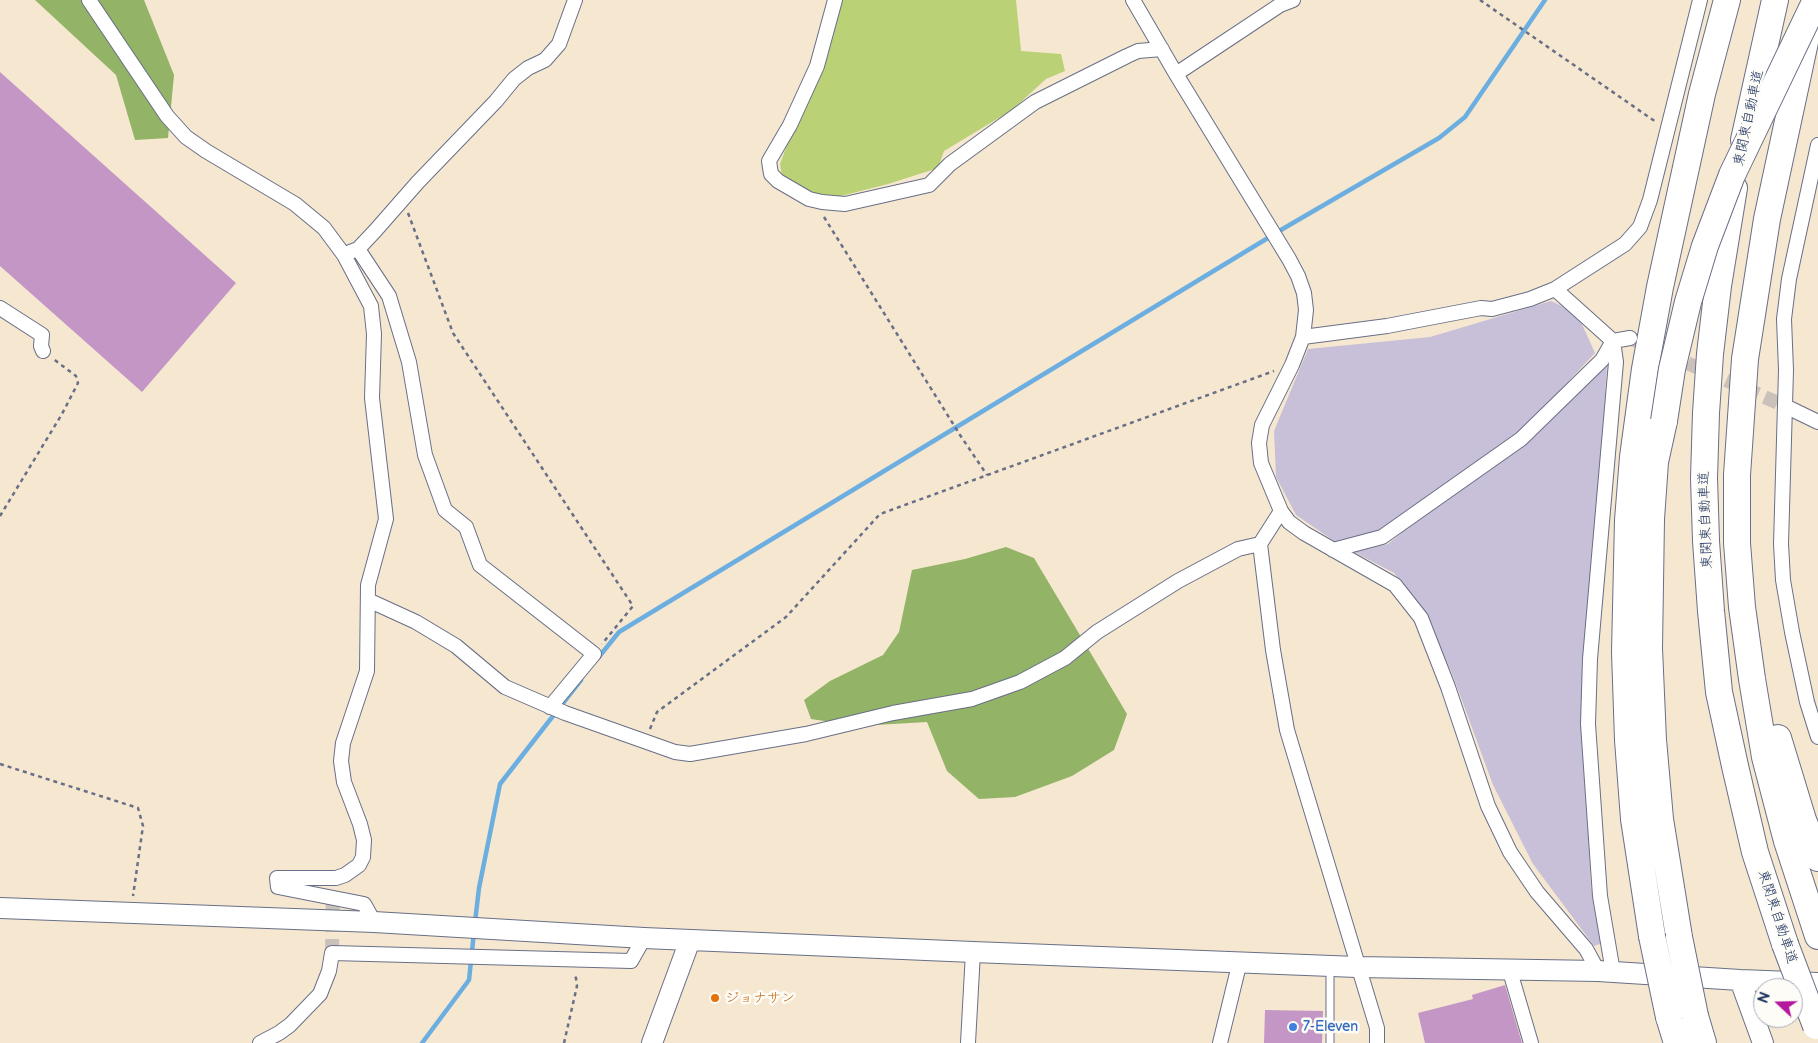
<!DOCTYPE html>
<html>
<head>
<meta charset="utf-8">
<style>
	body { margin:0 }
	#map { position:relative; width:1818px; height:1043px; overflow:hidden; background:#f6e7d1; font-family:"Balsamiq Sans",sans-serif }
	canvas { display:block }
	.north { position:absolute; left:1753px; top:978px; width:50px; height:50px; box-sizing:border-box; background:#fdfcf7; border:1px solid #a3aaba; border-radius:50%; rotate:291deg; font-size:14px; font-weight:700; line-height:20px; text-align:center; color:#1b2f5e }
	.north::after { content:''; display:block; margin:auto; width:18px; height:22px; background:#b5179e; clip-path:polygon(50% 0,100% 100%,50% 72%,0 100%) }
</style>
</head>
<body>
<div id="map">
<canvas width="1818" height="1043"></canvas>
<div class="north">N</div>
</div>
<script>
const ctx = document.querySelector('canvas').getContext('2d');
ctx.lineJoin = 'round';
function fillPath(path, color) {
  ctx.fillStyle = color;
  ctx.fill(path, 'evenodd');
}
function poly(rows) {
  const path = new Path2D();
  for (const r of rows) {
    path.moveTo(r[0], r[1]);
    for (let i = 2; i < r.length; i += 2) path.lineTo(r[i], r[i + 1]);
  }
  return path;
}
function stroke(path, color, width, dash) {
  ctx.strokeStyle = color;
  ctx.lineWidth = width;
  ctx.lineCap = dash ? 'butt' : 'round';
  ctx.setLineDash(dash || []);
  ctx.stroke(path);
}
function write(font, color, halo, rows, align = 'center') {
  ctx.font = font + ' "Balsamiq Sans","Klee One",sans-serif';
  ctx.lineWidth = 5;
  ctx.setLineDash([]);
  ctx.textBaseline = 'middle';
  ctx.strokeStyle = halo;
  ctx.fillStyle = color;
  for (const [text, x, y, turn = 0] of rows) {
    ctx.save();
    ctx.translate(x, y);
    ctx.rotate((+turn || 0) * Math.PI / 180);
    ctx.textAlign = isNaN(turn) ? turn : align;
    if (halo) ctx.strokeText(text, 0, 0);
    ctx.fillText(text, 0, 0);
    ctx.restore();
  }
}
const industrial = poly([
	[1551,301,1577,313,1595,353,1522,431,1381,530,1337,543,1296,515,1276,477,1274,431,1308,349,1430,337],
	[1607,366,1583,726,1591,887,1603,943,1594,946,1533,864,1493,785,1453,676,1424,610,1394,573,1354,552,1388,544]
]);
const green = poly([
	[841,0,1016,0,1021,51,1061,54,1065,71,1046,79,1012,110,944,151,938,168,888,184,837,197,806,192,782,176,780,164]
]);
const forest = poly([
	[35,0,144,0,174,75,168,138,135,140,116,75],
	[1006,547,1034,558,1127,714,1114,750,1072,776,1015,797,979,799,947,771,927,722,858,726,811,719,804,700,830,681,883,655,899,632,912,570,965,559]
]);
const stream = poly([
	[598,658,619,632,1286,227,1439,138,1465,117,1545,0],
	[475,922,479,888,500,784,581,680],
	[422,1043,469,980,474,932]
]);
const building = poly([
	[0,72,236,283,142,392,0,266],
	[1505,985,1522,1043,1425,1043,1418,1013,1473,999,1472,995],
	[1265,1010,1323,1011,1322,1043,1264,1043]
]);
const streetTunnel = poly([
	[1630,338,1785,406],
	[332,953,333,892]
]);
const path = poly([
	[1480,0,1656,122],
	[408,213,453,333,633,606,602,644],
	[824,217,960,435,987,475],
	[0,516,62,414,78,383,76,376,52,358],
	[650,729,657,712,786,617,880,514,1274,371],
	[0,764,138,808,143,826,133,896],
	[564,1043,577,986,576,978,573,974]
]);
const lane = poly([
	[1330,968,1330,1043]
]);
const street = poly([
	[89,0,167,116,186,137,206,151,295,204,324,228,344,255,371,306,374,334,372,398,386,519,368,585,367,671,343,743,341,761,344,782,360,824,364,840,363,857,359,865,345,875,336,878,277,878,278,887,364,904,374,922],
	[835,0,817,66,790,125,769,161,771,174,778,181,809,199,822,202,845,204,929,185,950,164,1035,102,1127,56,1138,51,1162,49],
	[1133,0,1176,74,1289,259,1298,276,1304,293,1306,310,1303,337,1292,365,1262,425,1259,443,1261,463,1281,511,1289,522,1304,533,1395,585,1421,618,1448,687,1488,806,1510,852,1537,892,1586,949,1598,971],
	[1176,74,1280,5,1293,0],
	[1818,145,1789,279,1784,319,1786,370,1781,544,1783,580,1792,632,1807,702,1818,737],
	[358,249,389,296,409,362,425,455,445,510,466,527,480,565,594,654,550,707],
	[350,252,358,249,375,231,418,182,496,101,514,79,528,68,545,60,559,44,575,0],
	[1555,289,1613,341,1616,362,1590,659,1588,724,1600,896,1613,972],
	[0,308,42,335,41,346,43,351],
	[1303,337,1387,326,1481,308,1492,309,1530,299,1555,289,1625,244,1640,227,1650,200,1700,0],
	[1785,406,1818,422],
	[1281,511,1260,544,1273,650,1287,730,1377,1028,1377,1043],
	[1333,550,1382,537,1521,439,1602,360,1613,341,1630,338],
	[368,600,416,622,456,646,505,687,565,713,675,752,690,754,806,734,893,713,972,699,1020,682,1065,658,1097,632,1178,581,1238,549,1260,544],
	[1509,968,1531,1043],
	[260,1043,279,1033,290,1025,320,994,329,971,332,953,631,961,644,938],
	[968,1043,973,952],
	[1220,1043,1240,961]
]);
const secondary = poly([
	[0,908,374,922,644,938,973,952,1357,967,1598,971,1740,980,1818,983],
	[1740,980,1763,1043],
	[652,1043,690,940]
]);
const highway = poly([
	[1808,28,1767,219,1745,359,1737,475,1737,543,1742,607,1752,679,1765,757,1787,841,1818,936],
	[1744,140,1775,0],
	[1734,188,1718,286,1710,354,1706,413,1704,478,1706,541,1711,611,1719,692,1735,766,1755,852,1785,944],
	[1664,421,1655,462,1651,519,1649,648,1653,740,1660,819,1679,937],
	[1778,738,1803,820,1818,858],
	[1652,936,1634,819,1628,740,1625,652,1628,520,1633,457,1645,369,1660,287,1702,94,1727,0],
	[1695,1016,1703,1043],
	[1669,1017,1677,1043]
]);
const highwayBridge = poly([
	[1664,421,1672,369,1688,302,1705,246,1732,175,1816,0],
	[1652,936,1669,1017],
	[1679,937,1695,1016],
	[1785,944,1816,1026]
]);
const markers = [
	[715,998,5,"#e8710a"],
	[1293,1027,5,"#3f7fe0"]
];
const streetNames = [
	["東関東自動車道",1749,118,-78],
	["東関東自動車道",1706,520,-92],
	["東関東自動車道",1777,917,72]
];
const foodNames = [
	["ジョナサン",725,998]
];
const shopNames = [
	["7-Eleven",1303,1027]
];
fillPath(industrial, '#c8c0d8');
fillPath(green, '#bad176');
fillPath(forest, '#93b367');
stroke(stream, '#6daee1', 4.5);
fillPath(building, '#c396c6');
stroke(streetTunnel, '#cac2ba', 14, [14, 7]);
stroke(lane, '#686f86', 9);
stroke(street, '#686f86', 16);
stroke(secondary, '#686f86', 22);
stroke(highway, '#686f86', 28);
stroke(path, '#686f86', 2.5, [4, 4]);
stroke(lane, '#fff', 7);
stroke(street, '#fff', 14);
stroke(secondary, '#fff', 20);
stroke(highway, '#fff', 26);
stroke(highwayBridge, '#686f86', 28, []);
stroke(highwayBridge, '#fff', 26);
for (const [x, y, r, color] of markers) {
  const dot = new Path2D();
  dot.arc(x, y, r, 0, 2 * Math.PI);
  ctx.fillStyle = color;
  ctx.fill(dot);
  stroke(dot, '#fdfcf7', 2);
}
write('14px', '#1b2f5e', '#fdfcf7', streetNames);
write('14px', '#c56008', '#fdfcf7', foodNames, 'left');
write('14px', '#366cbe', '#fdfcf7', shopNames, 'left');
</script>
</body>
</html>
